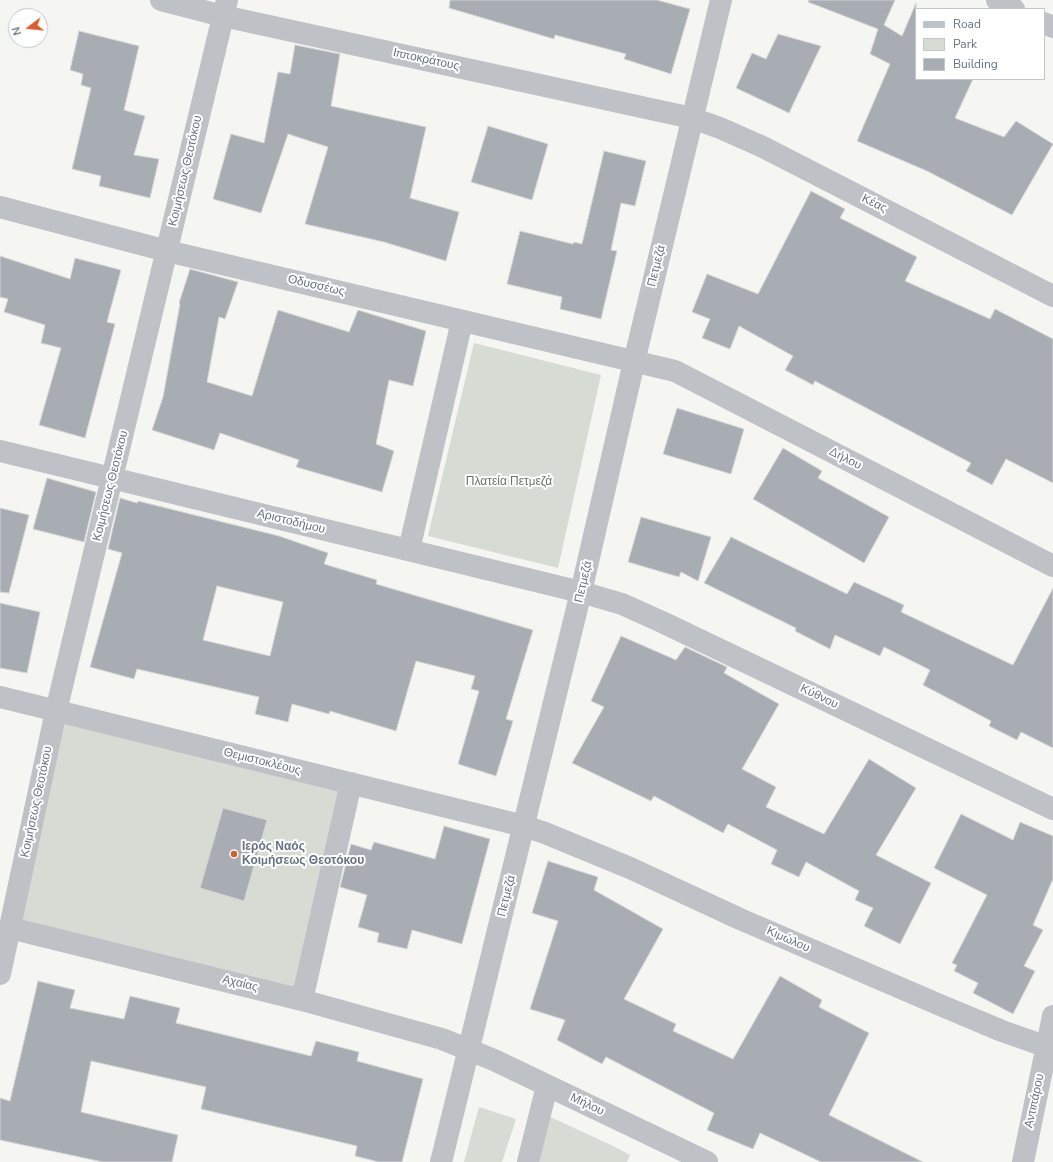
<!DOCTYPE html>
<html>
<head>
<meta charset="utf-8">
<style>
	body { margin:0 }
	#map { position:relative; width:1053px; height:1162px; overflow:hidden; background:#f5f5f1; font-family:"Nunito Sans",sans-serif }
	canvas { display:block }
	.legend { position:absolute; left:915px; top:8px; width:130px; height:72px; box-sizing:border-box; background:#fff; border:1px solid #c2c7cc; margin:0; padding:5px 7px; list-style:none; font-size:12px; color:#667380 }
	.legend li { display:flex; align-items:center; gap:8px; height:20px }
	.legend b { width:20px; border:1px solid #c2c7cc }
	.north { position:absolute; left:8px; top:8px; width:40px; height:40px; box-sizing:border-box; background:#fff; border:1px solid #c2c7cc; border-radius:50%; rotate:254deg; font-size:11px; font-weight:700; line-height:16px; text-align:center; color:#667380 }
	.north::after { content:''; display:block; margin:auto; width:14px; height:18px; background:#d65e30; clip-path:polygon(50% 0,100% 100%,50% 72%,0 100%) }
</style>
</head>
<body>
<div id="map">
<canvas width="1053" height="1162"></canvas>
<ul class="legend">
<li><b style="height:5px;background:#bec1c5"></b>Road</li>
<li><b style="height:11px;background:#d6dbd3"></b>Park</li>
<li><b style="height:11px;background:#a7adb3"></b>Building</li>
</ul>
<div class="north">N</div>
</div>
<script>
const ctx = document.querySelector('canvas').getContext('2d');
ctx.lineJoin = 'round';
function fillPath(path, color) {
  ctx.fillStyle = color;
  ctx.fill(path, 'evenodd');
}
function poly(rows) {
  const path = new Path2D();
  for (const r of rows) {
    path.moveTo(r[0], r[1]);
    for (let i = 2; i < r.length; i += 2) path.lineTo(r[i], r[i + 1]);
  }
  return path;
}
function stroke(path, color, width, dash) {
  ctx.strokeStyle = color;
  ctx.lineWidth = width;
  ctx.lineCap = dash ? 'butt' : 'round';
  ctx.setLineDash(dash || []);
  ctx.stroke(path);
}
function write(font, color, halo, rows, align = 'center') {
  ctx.font = font + ' "Nunito Sans",sans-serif';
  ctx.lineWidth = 4;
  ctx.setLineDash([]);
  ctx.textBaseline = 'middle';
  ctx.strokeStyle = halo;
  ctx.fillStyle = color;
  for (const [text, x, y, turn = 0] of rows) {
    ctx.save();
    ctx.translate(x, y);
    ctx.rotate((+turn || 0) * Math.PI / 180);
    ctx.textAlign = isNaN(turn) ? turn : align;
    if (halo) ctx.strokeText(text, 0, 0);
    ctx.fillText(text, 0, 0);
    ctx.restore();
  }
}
const green = poly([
	[474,343,601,375,558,568,428,536],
	[56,711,351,783,302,1000,10,928],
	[479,1107,516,1119,502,1162,464,1162],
	[546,1115,613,1146,630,1155,627,1162,530,1162]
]);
const building = poly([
	[450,0,657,0,690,9,671,74,624,59,626,54,555,35,554,39,449,8,450,0],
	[809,0,895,0,884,25,902,36,916,3,916,79,973,79,955,118,1004,137,1016,121,1053,144,1012,215,927,171,857,141,890,64,870,54,878,29,808,2,809,0],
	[79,31,139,46,124,110,145,116,134,155,159,159,150,198,99,186,101,176,72,169,91,88,81,85,83,74,70,70,79,31],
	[778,34,821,46,789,113,736,88,752,53,766,59,778,34],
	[295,45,340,54,331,106,426,127,410,198,459,212,446,261,384,242,305,224,328,147,288,134,261,213,213,199,231,134,264,143,278,72,290,74,295,45],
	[488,126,548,144,532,200,471,182,488,126],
	[604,151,646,161,635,206,621,203,611,250,617,251,601,319,560,309,562,297,507,284,520,231,573,244,574,242,582,244,604,151],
	[811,191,845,209,840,218,917,257,905,281,990,319,995,309,1053,339,1053,483,1006,459,992,485,966,471,971,463,815,381,813,385,785,370,793,356,739,326,730,349,702,338,710,319,692,312,707,274,758,294,811,191],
	[0,256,70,279,75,258,121,270,107,322,115,324,85,438,39,425,61,348,41,343,45,325,4,312,8,299,0,297,0,256],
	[190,269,238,282,225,319,219,317,207,382,252,396,278,310,349,332,358,310,426,331,413,386,389,380,376,444,394,451,382,492,296,467,299,460,220,433,214,450,152,430,163,397,180,304,179,303,190,269],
	[677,408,744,429,731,474,663,454,677,408],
	[783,448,822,471,818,478,889,517,864,563,753,499,783,448],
	[47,478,96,492,84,542,33,529,47,478],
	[120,498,137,503,138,501,279,536,328,553,324,564,377,580,376,584,533,630,506,719,513,721,496,776,458,764,479,691,471,689,475,676,416,661,396,731,330,711,329,714,292,704,288,722,255,714,259,697,137,669,134,679,90,667,122,553,108,549,120,498],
	[217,586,283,602,270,656,203,640,217,586],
	[0,508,29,515,9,593,0,592,0,508],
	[641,517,711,537,698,581,681,572,679,577,628,562,641,517],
	[731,537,847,594,854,582,904,605,901,612,1013,665,1053,588,1053,748,1021,732,1017,740,989,726,991,721,923,685,930,670,884,647,880,656,835,635,830,649,795,631,796,628,704,583,731,537],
	[0,603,40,612,27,673,0,668,0,603],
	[621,636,676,660,685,647,727,667,724,673,779,704,742,769,776,787,766,807,824,834,869,759,916,788,876,855,931,883,900,944,864,926,873,908,855,900,859,891,806,862,799,877,771,864,777,850,728,824,723,833,654,796,651,801,572,763,604,707,591,701,621,636],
	[223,808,267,820,244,901,200,888,223,808],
	[961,814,1013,840,1020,822,1053,836,1053,879,1033,925,1043,930,1024,966,1035,971,1013,1014,973,993,978,983,954,971,957,965,952,963,987,895,934,868,961,814],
	[444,826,490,839,462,944,412,930,407,949,377,942,379,933,358,927,367,895,340,887,351,844,371,850,374,842,435,859,444,826],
	[548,861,598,877,594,890,663,929,624,999,676,1024,673,1031,733,1059,780,976,822,1000,819,1007,869,1033,829,1115,923,1162,821,1162,760,1133,753,1149,707,1130,714,1113,606,1057,602,1064,557,1040,565,1020,530,1009,558,921,532,913,548,861],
	[38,981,75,990,70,1008,124,1019,130,996,180,1008,176,1023,311,1056,316,1041,359,1052,357,1061,423,1079,402,1162,379,1162,355,1156,357,1146,201,1109,206,1087,91,1061,81,1112,178,1135,172,1162,103,1162,0,1140,0,1098,10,1101,38,981]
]);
const minor = poly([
	[161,0,223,16,692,118,720,128,763,147,1053,296],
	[997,0,1014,9],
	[1044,23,1053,27],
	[0,207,167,251,675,371,1053,566],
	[0,451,581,592,622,604,662,622,1053,809],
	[409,550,462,321],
	[0,697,524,826,545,833,630,868,740,919,940,1005,1002,1031,1053,1049],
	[10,928,302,1000,442,1039,494,1060,707,1162],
	[0,974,56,711,227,0],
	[302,1000,351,783],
	[441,1162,581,592,634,362,721,0],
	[528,1162,547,1086],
	[1023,1162,1053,1016]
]);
const markers = [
	[234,854,4,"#d65e30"]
];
const streetNames = [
	["Ιπποκράτους",426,60,12],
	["Κοιμήσεως Θεοτόκου",186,171,-77],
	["Κέας",874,204,27],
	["Πετμεζά",657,266,-76],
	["Οδυσσέως",316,286,13],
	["Δήλου",845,459,27],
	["Κοιμήσεως Θεοτόκου",111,486,-76],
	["Αριστοδήμου",291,522,14],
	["Πετμεζά",584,582,-77],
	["Κύθνου",819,697,26],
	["Θεμιστοκλέους",262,762,14],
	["Κοιμήσεως Θεοτόκου",37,802,-78],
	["Πετμεζά",507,896,-76],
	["Κιμώλου",788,940,24],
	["Αχαίας",240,984,14],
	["Αντιπάρου",1035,1101,-78],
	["Μήλου",587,1105,25]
];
const parkNames = [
	["Πλατεία Πετμεζά",509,482]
];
const poiNames = [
	["Ιερός Ναός",242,847],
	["Κοιμήσεως Θεοτόκου",242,861]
];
fillPath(green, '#d6dbd3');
fillPath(building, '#a7adb3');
stroke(building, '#d6d6d4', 1);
stroke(minor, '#bec1c5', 22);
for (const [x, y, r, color] of markers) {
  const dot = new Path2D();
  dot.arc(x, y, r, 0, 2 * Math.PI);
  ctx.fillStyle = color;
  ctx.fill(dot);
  stroke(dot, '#fff', 1.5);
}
write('12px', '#667380', '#fff', streetNames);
write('12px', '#677864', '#fff', parkNames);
write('bold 12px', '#667380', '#fff', poiNames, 'left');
</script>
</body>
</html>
